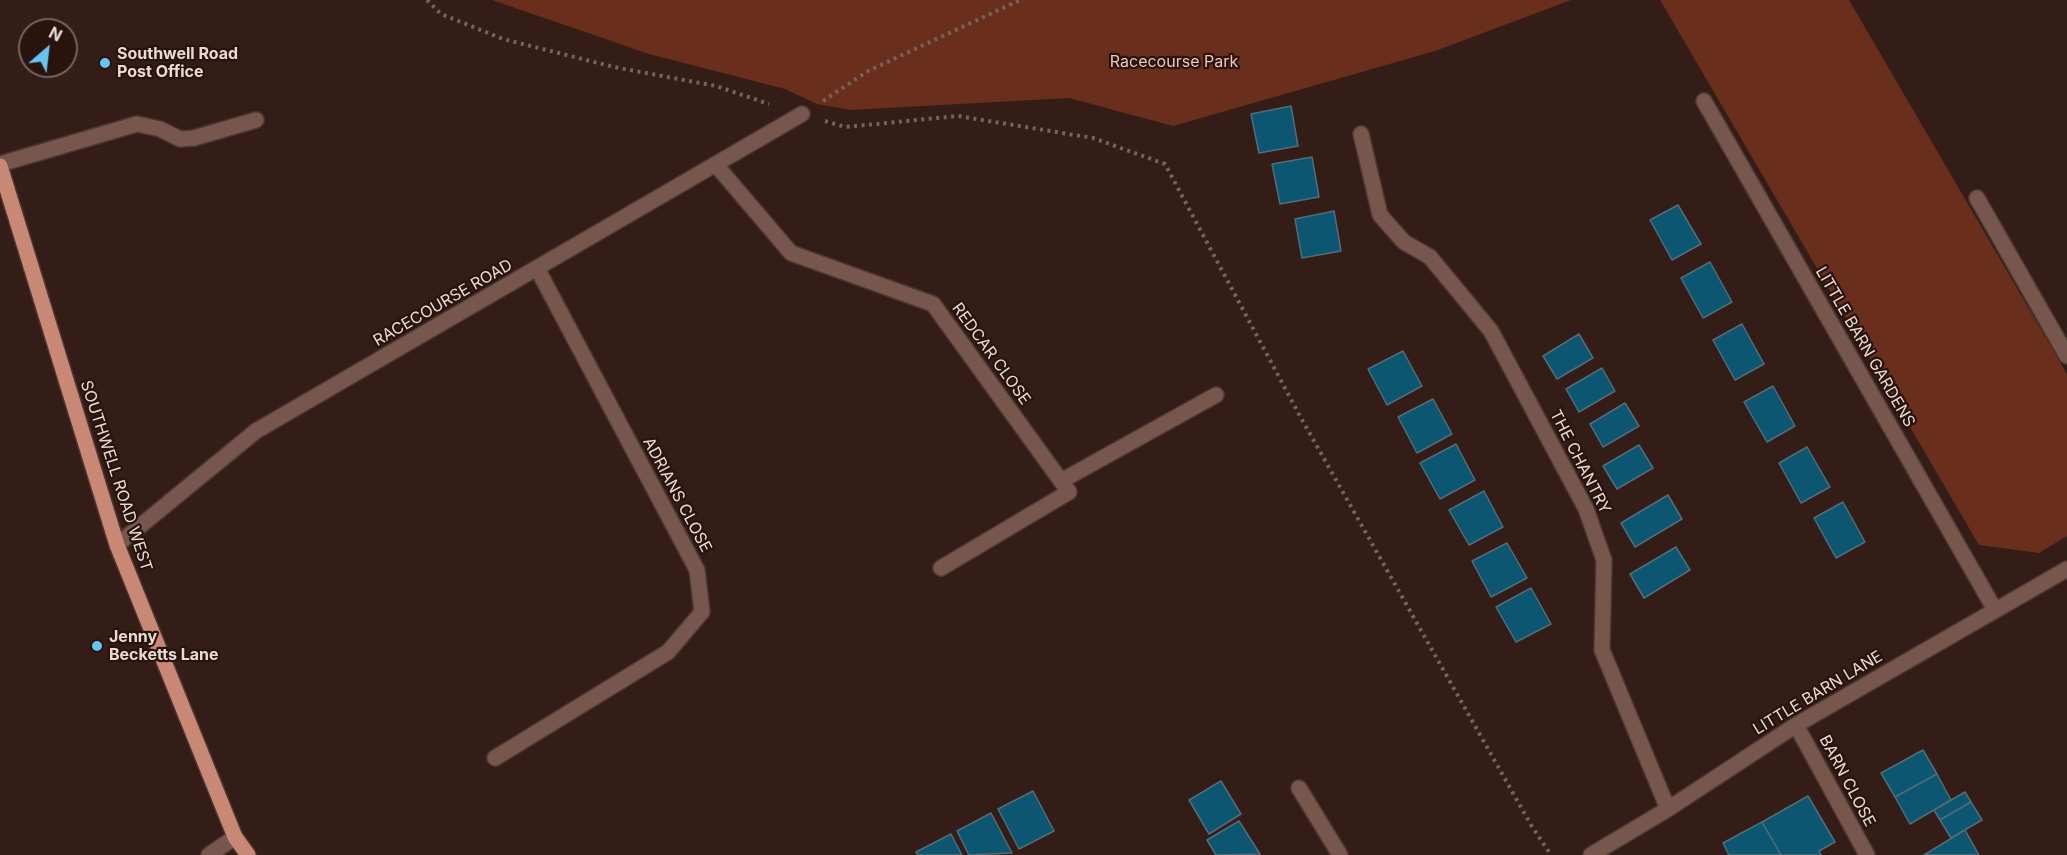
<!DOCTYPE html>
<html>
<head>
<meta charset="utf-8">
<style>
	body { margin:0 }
	#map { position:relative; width:2067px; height:855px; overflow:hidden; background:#331d16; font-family:Inter,sans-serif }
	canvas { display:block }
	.north { position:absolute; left:18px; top:18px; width:60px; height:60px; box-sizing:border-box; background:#29130d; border:2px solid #76635d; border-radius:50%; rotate:28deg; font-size:16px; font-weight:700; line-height:24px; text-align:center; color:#eadad5 }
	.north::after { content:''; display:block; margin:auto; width:21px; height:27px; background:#66c4ef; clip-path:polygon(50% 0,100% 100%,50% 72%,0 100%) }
</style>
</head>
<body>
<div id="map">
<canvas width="2067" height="855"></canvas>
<div class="north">N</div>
</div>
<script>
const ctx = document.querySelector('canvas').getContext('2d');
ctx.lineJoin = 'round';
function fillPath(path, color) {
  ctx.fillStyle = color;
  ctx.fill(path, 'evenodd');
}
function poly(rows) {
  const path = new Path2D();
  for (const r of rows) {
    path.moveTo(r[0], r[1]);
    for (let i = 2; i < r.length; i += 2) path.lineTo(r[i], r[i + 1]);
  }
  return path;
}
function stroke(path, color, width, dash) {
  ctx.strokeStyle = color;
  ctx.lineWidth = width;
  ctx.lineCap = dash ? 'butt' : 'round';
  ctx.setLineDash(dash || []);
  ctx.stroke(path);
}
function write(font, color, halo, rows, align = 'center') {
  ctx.font = font + ' Inter,sans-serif';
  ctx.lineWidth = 4.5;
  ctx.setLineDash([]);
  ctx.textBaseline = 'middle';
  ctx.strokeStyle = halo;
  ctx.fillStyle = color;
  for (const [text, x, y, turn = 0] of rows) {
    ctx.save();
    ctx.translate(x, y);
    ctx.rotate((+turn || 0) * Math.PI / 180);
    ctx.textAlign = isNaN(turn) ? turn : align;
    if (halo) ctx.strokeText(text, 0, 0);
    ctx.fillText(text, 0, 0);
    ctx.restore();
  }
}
const green = poly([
	[492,0,1571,0,1435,51,1173,126,1069,98,850,110,817,104,785,89,649,54],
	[1660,0,1849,0,2067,374,2067,536,2039,553,1979,545]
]);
const building = poly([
	[1291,106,1298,146,1259,153,1251,114,1291,106],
	[1312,157,1319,197,1280,204,1272,164,1312,157],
	[1678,205,1701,244,1672,260,1650,220,1678,205],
	[1334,211,1341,251,1302,258,1295,219,1334,211],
	[1710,262,1732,302,1703,318,1681,278,1710,262],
	[1742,324,1764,364,1735,380,1713,340,1742,324],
	[1579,334,1593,358,1557,379,1543,356,1579,334],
	[1403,351,1422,386,1387,405,1368,369,1403,351],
	[1602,368,1615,391,1579,412,1566,389,1602,368],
	[1773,386,1795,426,1767,442,1744,402,1773,386],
	[1433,399,1452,434,1417,453,1398,417,1433,399],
	[1625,403,1639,426,1603,447,1590,424,1625,403],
	[1456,444,1475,480,1440,499,1420,463,1456,444],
	[1639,445,1653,468,1617,489,1603,466,1639,445],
	[1807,447,1830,487,1801,503,1779,463,1807,447],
	[1484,491,1503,527,1469,545,1449,510,1484,491],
	[1668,495,1682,519,1635,547,1621,523,1668,495],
	[1843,502,1865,542,1836,558,1814,518,1843,502],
	[1507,543,1527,578,1491,597,1472,561,1507,543],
	[1676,547,1690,570,1644,598,1630,574,1676,547],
	[1531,588,1551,624,1516,642,1496,607,1531,588],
	[1923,750,1937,774,1895,797,1881,773,1923,750],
	[1937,774,1951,800,1910,824,1895,797,1937,774],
	[1221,781,1241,814,1209,834,1189,800,1221,781],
	[1033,791,1054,831,1019,849,998,809,1033,791],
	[1965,792,1971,802,1940,820,1934,810,1965,792],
	[1808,796,1835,842,1819,851,1821,855,1781,855,1762,822,1808,796],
	[1971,802,1982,820,1951,838,1940,820,1971,802],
	[991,813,1012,853,969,855,957,831,991,813],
	[1239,821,1260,854,1216,855,1207,840,1239,821],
	[1762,822,1781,855,1729,855,1723,843,1762,822],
	[1965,830,1979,855,1924,855,1965,830],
	[951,834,962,855,918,855,916,852,951,834]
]);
const path = poly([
	[427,0,441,14,503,39,614,67,716,86,769,104],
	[823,101,868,71,1020,0],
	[825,121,845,127,958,116,1093,138,1165,164,1301,418,1531,825,1551,855]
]);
const service = poly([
	[1361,134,1380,215,1404,242,1430,257],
	[0,164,137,124,160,129,180,139,194,138,256,120],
	[1977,198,2067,356],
	[1061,481,1216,395]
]);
const minor = poly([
	[1704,101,1995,610],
	[716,165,791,253,933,304,1069,492,941,568],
	[1430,257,1491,331,1586,509,1604,560,1602,650,1668,809],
	[117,545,256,431,802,114],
	[1796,725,1867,855],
	[495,758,668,652,702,612,697,570,538,270],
	[1299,788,1340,855],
	[209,855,235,837],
	[1591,855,1668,809,1796,725,2067,569]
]);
const primary = poly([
	[0,166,117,545,235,837,248,855]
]);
const markers = [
	[105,63,6,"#66c4ef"],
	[97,646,6,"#66c4ef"]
];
const poiNames = [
	["Southwell Road",117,54],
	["Post Office",117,72],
	["Jenny",109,637],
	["Becketts Lane",109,655]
];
const parkNames = [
	["Racecourse Park",1174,62]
];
const streetNames = [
	["RACECOURSE ROAD",443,303,-30],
	["LITTLE BARN GARDENS",1865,347,60],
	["REDCAR CLOSE",991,354,54],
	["THE CHANTRY",1580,462,63],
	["SOUTHWELL ROAD WEST",116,476,72],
	["ADRIANS CLOSE",677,495,62],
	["LITTLE BARN LANE",1818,693,-31],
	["BARN CLOSE",1847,781,62]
];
fillPath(green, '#6a2e1d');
fillPath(building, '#0d5672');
stroke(building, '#526d7a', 1.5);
stroke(service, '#4d3731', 18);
stroke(minor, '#4d3731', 18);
stroke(primary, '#4d3731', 18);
stroke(path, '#77635d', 4, [3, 4.5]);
stroke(service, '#76564d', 15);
stroke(minor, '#76564d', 15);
stroke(primary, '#c98875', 15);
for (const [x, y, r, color] of markers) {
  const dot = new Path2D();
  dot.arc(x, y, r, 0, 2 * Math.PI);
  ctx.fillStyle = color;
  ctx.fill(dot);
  stroke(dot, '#29130d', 2);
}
write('bold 16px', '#eadad5', '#29130d', poiNames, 'left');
write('16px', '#f2c7bb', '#29130d', parkNames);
write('16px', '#eadad5', '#29130d', streetNames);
</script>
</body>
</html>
